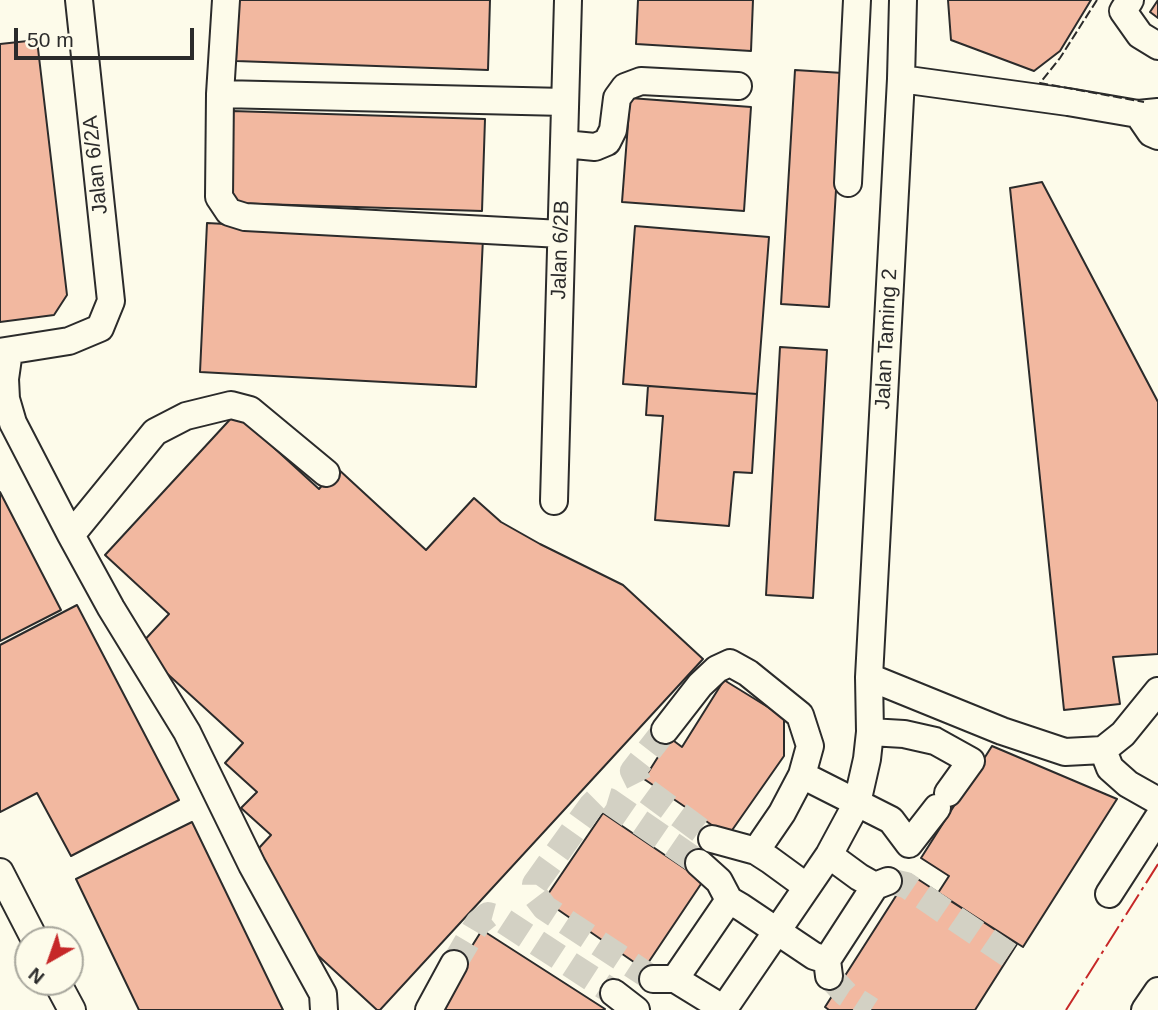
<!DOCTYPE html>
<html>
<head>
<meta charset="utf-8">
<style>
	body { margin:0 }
	#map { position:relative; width:1158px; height:1010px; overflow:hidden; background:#fdfbea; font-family:Helvetica,sans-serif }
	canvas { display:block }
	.north { position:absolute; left:14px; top:926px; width:70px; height:70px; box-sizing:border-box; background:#fdfbea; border:2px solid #a9a89e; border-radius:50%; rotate:220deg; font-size:19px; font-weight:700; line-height:28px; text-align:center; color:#2b2b2b }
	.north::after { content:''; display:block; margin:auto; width:24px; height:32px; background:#c62828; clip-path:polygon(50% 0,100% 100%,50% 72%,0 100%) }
	.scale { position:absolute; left:14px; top:28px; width:180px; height:32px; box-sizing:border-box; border:4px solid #2b2b2b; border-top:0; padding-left:9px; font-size:21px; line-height:24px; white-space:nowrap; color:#2b2b2b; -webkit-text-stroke:5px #fdfbea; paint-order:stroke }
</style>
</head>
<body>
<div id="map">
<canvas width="1158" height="1010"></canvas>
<div class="north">N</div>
<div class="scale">50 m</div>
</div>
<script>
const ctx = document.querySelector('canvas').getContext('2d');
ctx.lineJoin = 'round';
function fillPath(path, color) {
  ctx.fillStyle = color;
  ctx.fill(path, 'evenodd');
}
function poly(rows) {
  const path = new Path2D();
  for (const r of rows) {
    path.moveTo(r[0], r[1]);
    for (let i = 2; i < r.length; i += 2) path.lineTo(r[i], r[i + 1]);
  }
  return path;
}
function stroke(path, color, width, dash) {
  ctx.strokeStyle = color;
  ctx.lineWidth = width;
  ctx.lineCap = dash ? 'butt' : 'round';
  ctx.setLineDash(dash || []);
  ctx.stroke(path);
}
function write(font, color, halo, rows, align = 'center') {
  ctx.font = font + ' Helvetica,sans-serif';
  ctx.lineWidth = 5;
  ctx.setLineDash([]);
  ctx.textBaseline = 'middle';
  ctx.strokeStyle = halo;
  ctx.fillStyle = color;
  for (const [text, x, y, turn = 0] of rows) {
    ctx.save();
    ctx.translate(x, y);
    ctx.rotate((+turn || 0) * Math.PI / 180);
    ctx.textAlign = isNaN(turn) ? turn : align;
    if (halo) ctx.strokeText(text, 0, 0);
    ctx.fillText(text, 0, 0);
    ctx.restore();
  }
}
const building = poly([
	[238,0,490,0,488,70,236,61,238,0],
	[638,0,753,0,751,51,636,44,638,0],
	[948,0,1091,0,1060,51,1034,71,951,40,948,0],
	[1158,0,1158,18,1150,12,1158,0],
	[37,40,67,295,54,315,0,322,0,44,37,40],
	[795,70,843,73,829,307,781,304,795,70],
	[630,98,751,107,744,211,622,202,630,98],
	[232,111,485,119,482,211,229,203,232,111],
	[1042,182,1158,402,1158,654,1113,657,1120,704,1064,710,1010,188,1042,182],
	[207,223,483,238,476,387,200,372,207,223],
	[635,226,769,237,757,394,623,384,635,226],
	[780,347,827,350,813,598,766,595,780,347],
	[648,386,757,394,752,473,734,472,729,526,655,520,663,416,646,415,648,386],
	[236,413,319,489,337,468,426,550,474,498,501,522,540,544,623,585,703,659,380,1010,377,1010,299,938,259,848,271,835,241,808,257,792,225,763,243,743,138,647,169,614,105,555,236,413],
	[0,492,61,610,0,641,0,492],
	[77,605,179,800,71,856,37,793,0,812,0,645,77,605],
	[724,680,784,717,784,756,728,836,644,779,670,738,682,747,724,680],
	[992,746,1117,799,1023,947,938,893,949,876,921,858,992,746],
	[603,813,703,881,644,969,544,900,603,813],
	[192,822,283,1010,139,1010,76,879,192,822],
	[910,874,1017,944,975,1010,829,1010,825,1007,910,874],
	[482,930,605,1009,604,1010,432,1010,482,930]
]);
const minorTunnel = poly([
	[665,730,633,771,641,787,712,839],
	[888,881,906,885,1009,955],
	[454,964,478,923,488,915,499,918,614,993],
	[829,976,846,994,871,1010],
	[653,979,545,908,535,895,535,884,591,806,599,798,609,801,699,863]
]);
const minor = poly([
	[226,0,220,94,219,197,229,212,245,217,561,234],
	[1130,0,1123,11,1140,35,1158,46],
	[901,79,1068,102,1138,114,1158,112],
	[220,94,565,102],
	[1138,114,1151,133,1158,136],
	[564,144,595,147,607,142,613,130,617,98,625,87,641,81,738,86],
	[848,183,857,0],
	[9,351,5,379,6,399,13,423,71,535,155,432,186,416,231,405,250,410,326,473],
	[0,352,69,341,100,328,111,301,79,0],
	[554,501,568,0],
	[71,535,111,608,187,732,252,865,323,994,324,1010],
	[869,677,1002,731,1065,752,1103,750,1123,734,1158,691],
	[665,730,700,685,717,669,730,663,748,673,800,715,810,746,802,775,782,813,756,851],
	[870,732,904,734,935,741,971,761,948,793],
	[1103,750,1110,768,1128,784,1158,801],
	[802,775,891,820,909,844,937,808],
	[712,839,756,851,770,860,807,887],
	[829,855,859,877,875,886,888,881],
	[699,863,719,881,729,900,741,907,814,956,827,960],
	[0,872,35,940],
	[1109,894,1158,818],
	[829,976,827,960,875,886],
	[653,979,675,979,724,1009],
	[675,979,729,900],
	[57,982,72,1010],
	[614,993,636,1010],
	[429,1010,454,964],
	[723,1010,829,855,857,803,867,759,870,732,869,677,901,79,903,0],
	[1145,1010,1158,991]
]);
const fence = poly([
	[1097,0,1060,58,1040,83,1144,102]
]);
const power = poly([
	[1066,1010,1158,864]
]);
const streetNames = [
	["Jalan 6/2A",96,165,-96],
	["Jalan 6/2B",561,250,-88],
	["Jalan Taming 2",887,339,-87]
];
fillPath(building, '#f2b8a0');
stroke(building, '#2b2b2b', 2);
stroke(minorTunnel, '#d3d1c4', 26, [26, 13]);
stroke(minor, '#2b2b2b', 30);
stroke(minor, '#fdfbea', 26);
stroke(fence, '#2b2b2b', 2, [9, 3.5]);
stroke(power, '#c62828', 2, [24, 5, 3.5, 5]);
write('21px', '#2b2b2b', '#fdfbea', streetNames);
</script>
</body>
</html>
